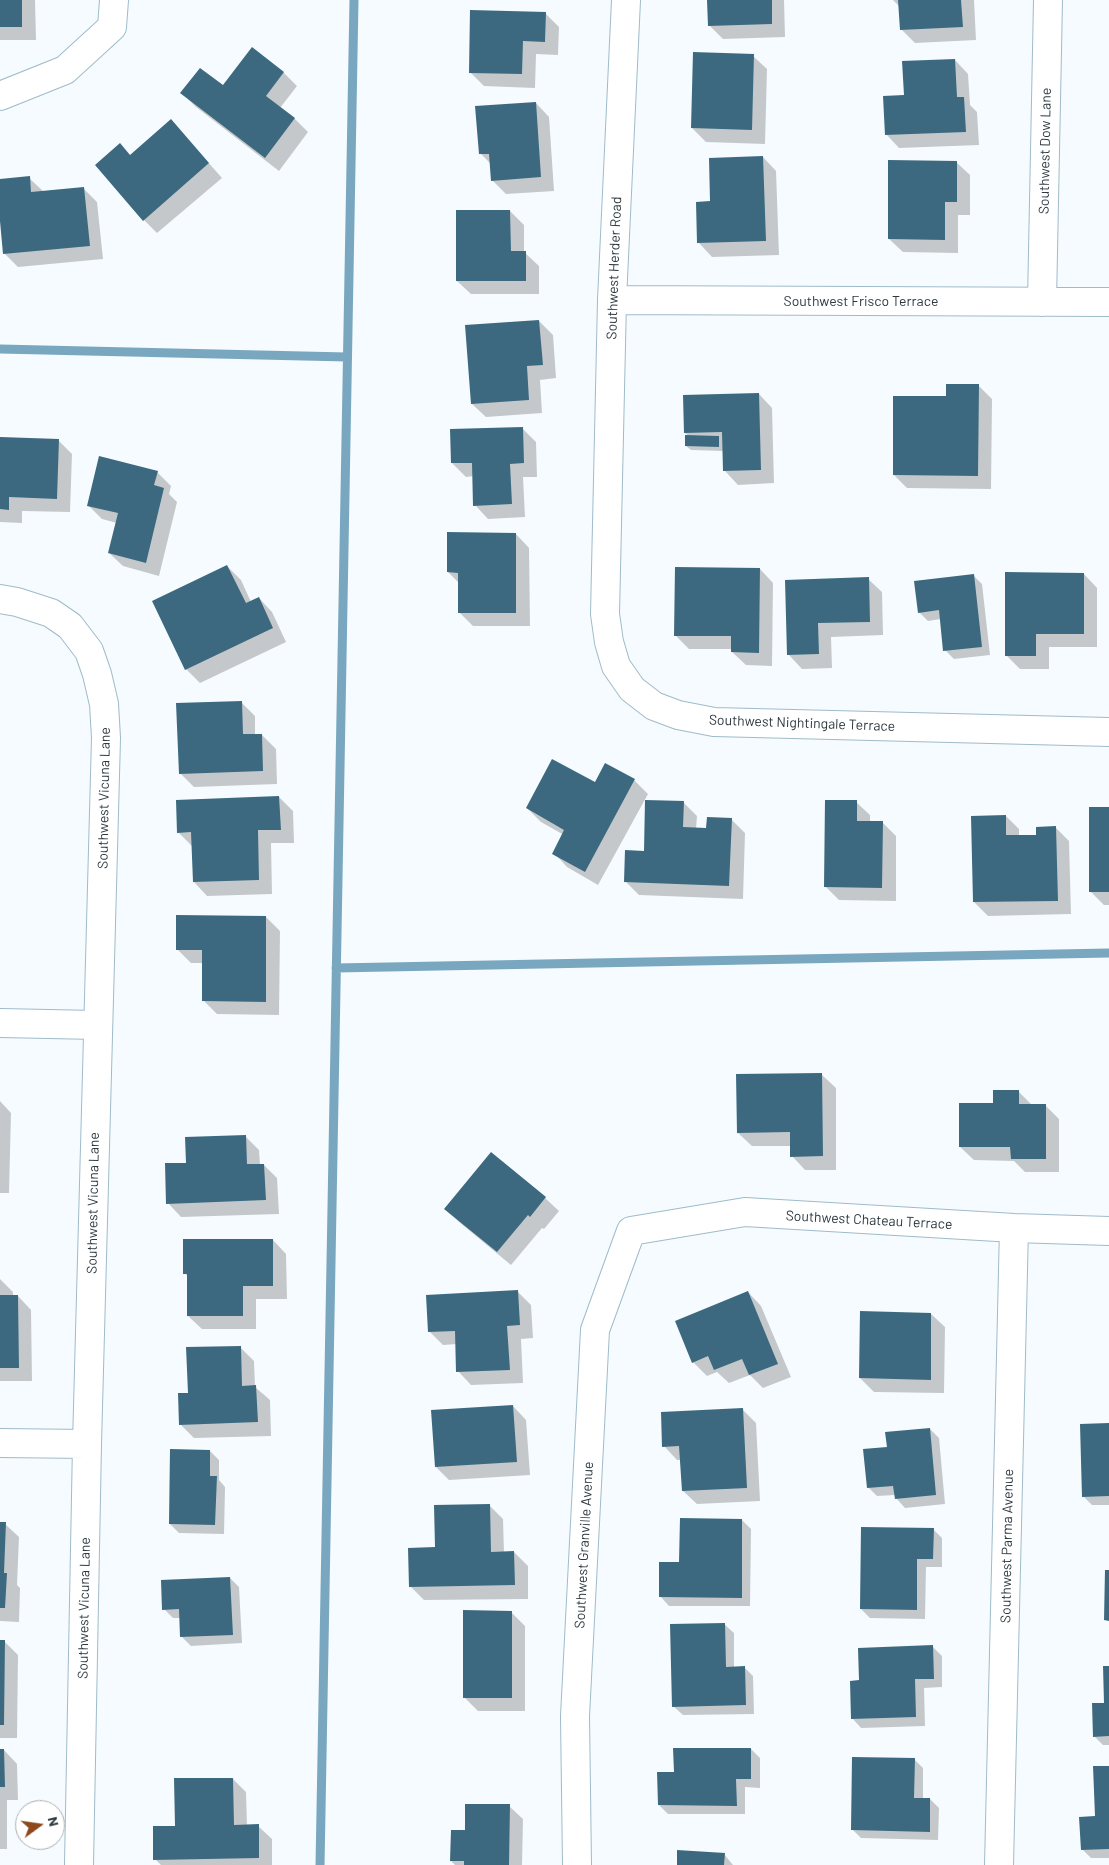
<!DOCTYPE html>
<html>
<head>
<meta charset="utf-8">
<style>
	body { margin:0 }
	#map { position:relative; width:1109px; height:1865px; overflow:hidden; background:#f5fbfe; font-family:Barlow,sans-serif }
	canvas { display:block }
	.north { position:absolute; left:15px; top:1800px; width:50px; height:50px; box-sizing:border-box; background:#fff; border:1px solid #abb0b2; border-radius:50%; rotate:76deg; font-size:14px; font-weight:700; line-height:20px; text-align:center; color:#2e393f }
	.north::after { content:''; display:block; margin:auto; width:18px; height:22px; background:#8d491d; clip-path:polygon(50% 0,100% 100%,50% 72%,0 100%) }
</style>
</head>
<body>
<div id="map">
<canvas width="1109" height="1865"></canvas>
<div class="north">N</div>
</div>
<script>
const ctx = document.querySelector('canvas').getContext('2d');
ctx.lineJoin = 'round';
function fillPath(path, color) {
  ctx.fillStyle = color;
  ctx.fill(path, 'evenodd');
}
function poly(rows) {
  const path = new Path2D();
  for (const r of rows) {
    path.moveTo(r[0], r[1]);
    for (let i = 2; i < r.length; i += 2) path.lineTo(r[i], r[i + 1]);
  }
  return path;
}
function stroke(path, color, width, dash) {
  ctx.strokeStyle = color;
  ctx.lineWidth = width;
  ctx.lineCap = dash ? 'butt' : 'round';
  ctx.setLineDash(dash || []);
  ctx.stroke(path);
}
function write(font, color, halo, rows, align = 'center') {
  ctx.font = font + ' Barlow,sans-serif';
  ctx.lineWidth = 5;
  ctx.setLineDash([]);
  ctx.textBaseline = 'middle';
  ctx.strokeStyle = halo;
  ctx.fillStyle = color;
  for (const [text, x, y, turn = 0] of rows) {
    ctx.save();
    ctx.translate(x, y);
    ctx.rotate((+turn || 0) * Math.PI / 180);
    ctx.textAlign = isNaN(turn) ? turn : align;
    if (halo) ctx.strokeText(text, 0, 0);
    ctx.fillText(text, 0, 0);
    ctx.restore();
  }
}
const shadow = poly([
	[0,0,35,0,36,40,0,40],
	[708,0,784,0,785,37,723,39,709,25],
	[893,0,974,0,976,40,915,43,901,29,900,7],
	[545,13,559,27,558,55,536,54,535,88,484,86,470,72],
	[753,56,767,69,765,144,706,142,692,128],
	[955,60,968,74,970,105,977,112,979,145,899,148,886,134,905,96],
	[283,72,297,86,280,108,295,119,308,132,279,171,196,107,182,93,223,87],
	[536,103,549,117,554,191,506,194,492,180,491,164,480,153],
	[184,135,222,178,157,233,144,220,131,156],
	[763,157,776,171,779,255,712,257,699,243,711,202],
	[956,162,970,175,970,215,958,215,958,253,903,252,889,239],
	[29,178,44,192,83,188,97,202,103,259,18,267,4,253,0,208,0,181],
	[510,211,524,225,524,252,539,266,539,294,471,294,457,281],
	[539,321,553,335,556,378,540,380,542,413,486,417,472,404],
	[978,385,992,399,991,489,907,488,894,475,947,398],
	[759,394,772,408,774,483,738,485,725,471,724,451,691,450,686,446,689,436,685,433],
	[522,428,536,442,537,477,523,477,525,517,488,519,475,505,474,476,466,477,452,463],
	[0,438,58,440,72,454,70,512,22,511,22,523,0,522],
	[157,472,171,486,169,494,177,502,159,576,123,566,109,553,117,523,102,519,88,505],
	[516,534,529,548,530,626,473,626,459,612,459,583,448,572],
	[227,566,241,580,251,602,259,598,272,612,286,642,200,683,186,669],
	[760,569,773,583,772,666,746,665,732,652,732,649,689,649,675,635],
	[1084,574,1097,588,1097,647,1049,647,1049,669,1020,669,1007,656],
	[973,575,982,584,990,655,954,659,945,650,941,619,928,621,919,612],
	[868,579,882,592,883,635,831,637,832,668,802,669,789,655,787,581],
	[241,702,255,716,255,735,262,735,276,749,277,784,194,787,180,773],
	[634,780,648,794,598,885,567,867,554,853,564,835,541,822,527,808,596,784],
	[279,797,293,811,294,843,271,843,272,894,207,896,194,882,192,846,178,832],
	[683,802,697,816,696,829,708,830,731,819,745,833,743,899,639,895,626,882],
	[856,802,870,815,870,822,882,822,896,836,896,901,839,900,826,887],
	[1109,808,1109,905,1104,905,1090,891],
	[1006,816,1019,829,1019,836,1037,836,1055,827,1069,841,1071,914,988,916,974,902],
	[266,917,280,931,279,1015,217,1014,204,1001,204,963,191,963,177,949],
	[822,1075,836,1088,836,1170,805,1170,792,1156,791,1146,752,1146,738,1133],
	[1018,1091,1032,1105,1045,1105,1059,1119,1059,1172,1025,1172,1014,1161,974,1160,960,1147,994,1104],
	[0,1101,11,1113,9,1193,0,1193],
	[245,1136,259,1150,260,1165,264,1165,277,1178,279,1214,181,1217,168,1203,187,1164],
	[545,1198,559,1211,544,1229,542,1228,511,1265,459,1222,446,1209],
	[273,1240,286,1254,287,1299,256,1299,256,1329,202,1329,188,1316,188,1277,185,1273],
	[0,1279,13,1292,13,1296,18,1296,31,1310,32,1381,0,1381],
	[518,1292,531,1305,533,1338,521,1339,523,1383,471,1385,458,1371,457,1344,443,1345,429,1331],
	[748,1292,761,1306,791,1377,763,1388,750,1375,729,1383,717,1372,707,1376,693,1362],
	[931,1314,945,1327,944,1393,874,1392,860,1378],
	[240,1347,254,1361,255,1387,270,1400,271,1436,194,1438,181,1425,189,1394],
	[513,1406,526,1420,530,1475,449,1480,436,1467],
	[742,1409,756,1423,760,1501,697,1504,683,1491,681,1460,677,1460,664,1446],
	[1109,1424,1109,1505,1092,1505,1083,1496],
	[930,1429,939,1438,945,1504,905,1508,896,1498,895,1495,877,1496,868,1487,888,1448],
	[210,1451,219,1460,219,1480,225,1487,224,1534,179,1533,170,1524],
	[490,1506,503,1519,504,1553,514,1552,528,1566,528,1599,424,1600,410,1586,436,1549],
	[742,1520,751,1529,750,1606,669,1606,660,1596,681,1563],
	[0,1524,5,1524,19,1537,17,1585,20,1588,19,1622,0,1621],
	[933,1529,942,1538,942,1567,926,1567,925,1619,870,1618,861,1609],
	[230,1578,239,1587,242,1643,191,1646,182,1637,181,1618,173,1618,164,1609],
	[511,1612,525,1626,525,1711,478,1711,464,1697],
	[724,1624,734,1633,734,1667,744,1667,753,1676,754,1714,683,1715,673,1706],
	[0,1641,5,1642,18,1655,17,1738,0,1738],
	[933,1647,942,1656,942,1687,924,1688,925,1726,861,1728,852,1718],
	[1109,1667,1109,1745,1103,1745,1094,1736,1105,1704],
	[751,1749,760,1758,760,1788,745,1787,745,1814,668,1814,659,1805,675,1773],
	[0,1750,4,1750,17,1764,18,1800,7,1800,7,1849,0,1849],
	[914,1759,923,1768,923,1799,930,1799,939,1808,938,1840,861,1838,852,1829],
	[1109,1767,1109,1858,1091,1858,1082,1849,1096,1817],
	[233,1779,246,1792,247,1826,258,1826,272,1839,272,1865,161,1865,155,1859,176,1827],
	[509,1806,523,1819,522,1865,455,1865,451,1861,466,1831],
	[724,1854,733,1865,678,1865]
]);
const stream = poly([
	[0,349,347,357],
	[336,968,1109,953],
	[320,1865,354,0]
]);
const building = poly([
	[0,0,22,0,22,27,0,27],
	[707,0,772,0,772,24,708,26],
	[898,0,961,0,963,27,900,30],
	[470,10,546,12,545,42,523,41,522,74,469,73],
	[252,47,284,72,266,96,295,118,265,158,180,93,200,68,223,85],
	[693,52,754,54,752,130,691,128],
	[955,59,957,97,964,97,966,132,885,135,883,96,904,95,902,61],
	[536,102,541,177,491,181,489,154,479,154,475,106],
	[171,119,209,163,143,221,95,165,120,143,130,155],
	[763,156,766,241,697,243,696,202,710,201,709,158],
	[888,160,957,161,957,202,945,202,945,240,888,239],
	[30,176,31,192,84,187,90,246,3,254,0,221,0,179],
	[456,210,510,210,511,251,526,251,526,281,456,281],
	[539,320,543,365,527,366,529,400,471,404,465,325],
	[946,384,979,384,978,476,893,475,893,396,946,396],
	[759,393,761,470,723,471,722,432,684,433,683,395],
	[523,427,524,463,510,464,512,504,473,506,472,463,451,463,450,429],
	[685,435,719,436,719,447,685,446],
	[0,437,59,439,57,499,9,497,9,510,0,509],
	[99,456,158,471,154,485,164,488,146,563,108,553,118,513,87,506],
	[447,532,516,533,516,613,458,613,458,573,447,572],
	[227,565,246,603,259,597,273,628,185,670,152,601],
	[675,567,760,568,759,653,731,652,731,636,674,636],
	[1005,572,1084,573,1084,634,1036,634,1036,656,1005,656],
	[974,574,982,647,943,651,939,610,918,613,914,581],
	[869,577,870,622,818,623,819,654,787,655,785,580],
	[242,701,243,734,262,734,263,771,179,774,176,703],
	[552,759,595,782,605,763,635,779,585,872,552,854,564,830,526,808],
	[279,796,281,830,258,830,259,880,193,882,191,832,177,833,176,800],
	[645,800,684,801,683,827,706,828,707,817,732,818,729,886,624,882,625,850,644,851],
	[825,800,857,800,857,821,883,821,882,888,824,887],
	[1089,807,1109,807,1109,892,1089,892],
	[1006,815,1006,835,1036,835,1036,827,1056,826,1058,901,973,902,971,816],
	[176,915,266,916,266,1002,202,1001,202,950,176,950],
	[822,1073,823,1156,790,1157,790,1132,737,1133,736,1074],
	[993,1090,1019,1090,1019,1104,1046,1104,1046,1159,1011,1159,1010,1147,959,1147,959,1103,993,1103],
	[246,1135,247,1164,264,1164,266,1200,166,1204,165,1163,186,1163,185,1137],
	[491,1152,546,1197,530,1217,528,1215,497,1252,444,1209],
	[183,1239,273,1239,273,1286,243,1286,243,1316,187,1316,187,1274,183,1274],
	[518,1290,520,1325,507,1326,510,1370,456,1372,455,1331,428,1332,426,1295],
	[748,1291,778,1364,749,1375,742,1359,714,1370,708,1356,692,1363,675,1321],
	[0,1295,18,1295,19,1368,0,1368],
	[860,1311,931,1313,931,1380,859,1378],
	[241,1346,242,1386,256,1385,258,1422,179,1425,178,1393,188,1393,186,1347],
	[513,1405,517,1462,435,1467,431,1410],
	[743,1408,747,1488,682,1491,679,1446,662,1447,661,1412],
	[1109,1423,1109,1496,1082,1497,1080,1424],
	[930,1428,936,1495,895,1499,893,1486,867,1488,863,1449,887,1447,885,1432],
	[170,1449,210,1450,210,1476,217,1476,215,1525,169,1524],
	[490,1504,491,1552,514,1551,515,1585,409,1587,408,1548,435,1547,434,1505],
	[680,1518,742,1519,742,1598,659,1597,659,1562,679,1562],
	[0,1522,6,1522,4,1573,7,1573,5,1608,0,1608],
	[861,1527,934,1528,933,1559,917,1559,917,1610,860,1609],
	[1105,1570,1109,1570,1109,1621,1104,1620],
	[230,1577,233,1635,180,1637,179,1609,162,1610,161,1580],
	[463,1610,512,1611,512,1698,463,1698],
	[725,1623,726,1667,745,1666,746,1705,672,1707,670,1624],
	[0,1640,5,1640,4,1725,0,1725],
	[933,1645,934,1679,915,1679,916,1717,851,1719,850,1681,859,1680,858,1648],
	[1103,1666,1109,1666,1109,1736,1093,1737,1092,1703,1104,1703],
	[673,1748,751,1748,751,1779,736,1779,737,1806,658,1805,657,1772,674,1772],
	[0,1749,4,1749,5,1787,0,1787],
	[852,1757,915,1758,914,1798,930,1798,930,1832,851,1830],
	[1093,1766,1109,1766,1109,1849,1081,1850,1079,1817,1095,1816],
	[174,1778,233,1778,234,1825,259,1824,259,1858,153,1860,153,1826,175,1826],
	[465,1804,510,1804,509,1865,464,1865,464,1861,450,1861,451,1830,465,1830],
	[677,1850,725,1853,724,1865,677,1865]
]);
const minor = poly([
	[626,0,612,300,605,614,609,642,616,666,632,689,654,706,678,715,714,722,1109,732],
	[0,96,65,70,112,27,114,0],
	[612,300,1109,302],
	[1042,302,1048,0],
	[0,599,17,602,51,613,70,626,89,651,97,674,104,704,106,738,87,1444,79,1865],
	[0,1023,97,1025],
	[0,1443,87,1444],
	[577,1865,575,1716,595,1330,631,1231,745,1212,1014,1228,1109,1231],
	[999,1865,1014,1228]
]);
const streetNames = [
	["Southwest Dow Lane",1045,151,-89],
	["Southwest Herder Road",614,268,-88],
	["Southwest Frisco Terrace",861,301],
	["Southwest Nightingale Terrace",802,723,2],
	["Southwest Vicuna Lane",104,798,-89],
	["Southwest Vicuna Lane",93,1203,-89],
	["Southwest Chateau Terrace",869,1220,3],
	["Southwest Granville Avenue",584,1545,-87],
	["Southwest Parma Avenue",1007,1546,-89],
	["Southwest Vicuna Lane",84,1608,-89]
];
fillPath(shadow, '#0003');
stroke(stream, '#79a7c0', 9);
fillPath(building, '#3c697f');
stroke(minor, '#9fbbca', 30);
stroke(minor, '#fff', 28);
write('14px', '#2e393f', '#fff', streetNames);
</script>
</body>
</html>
